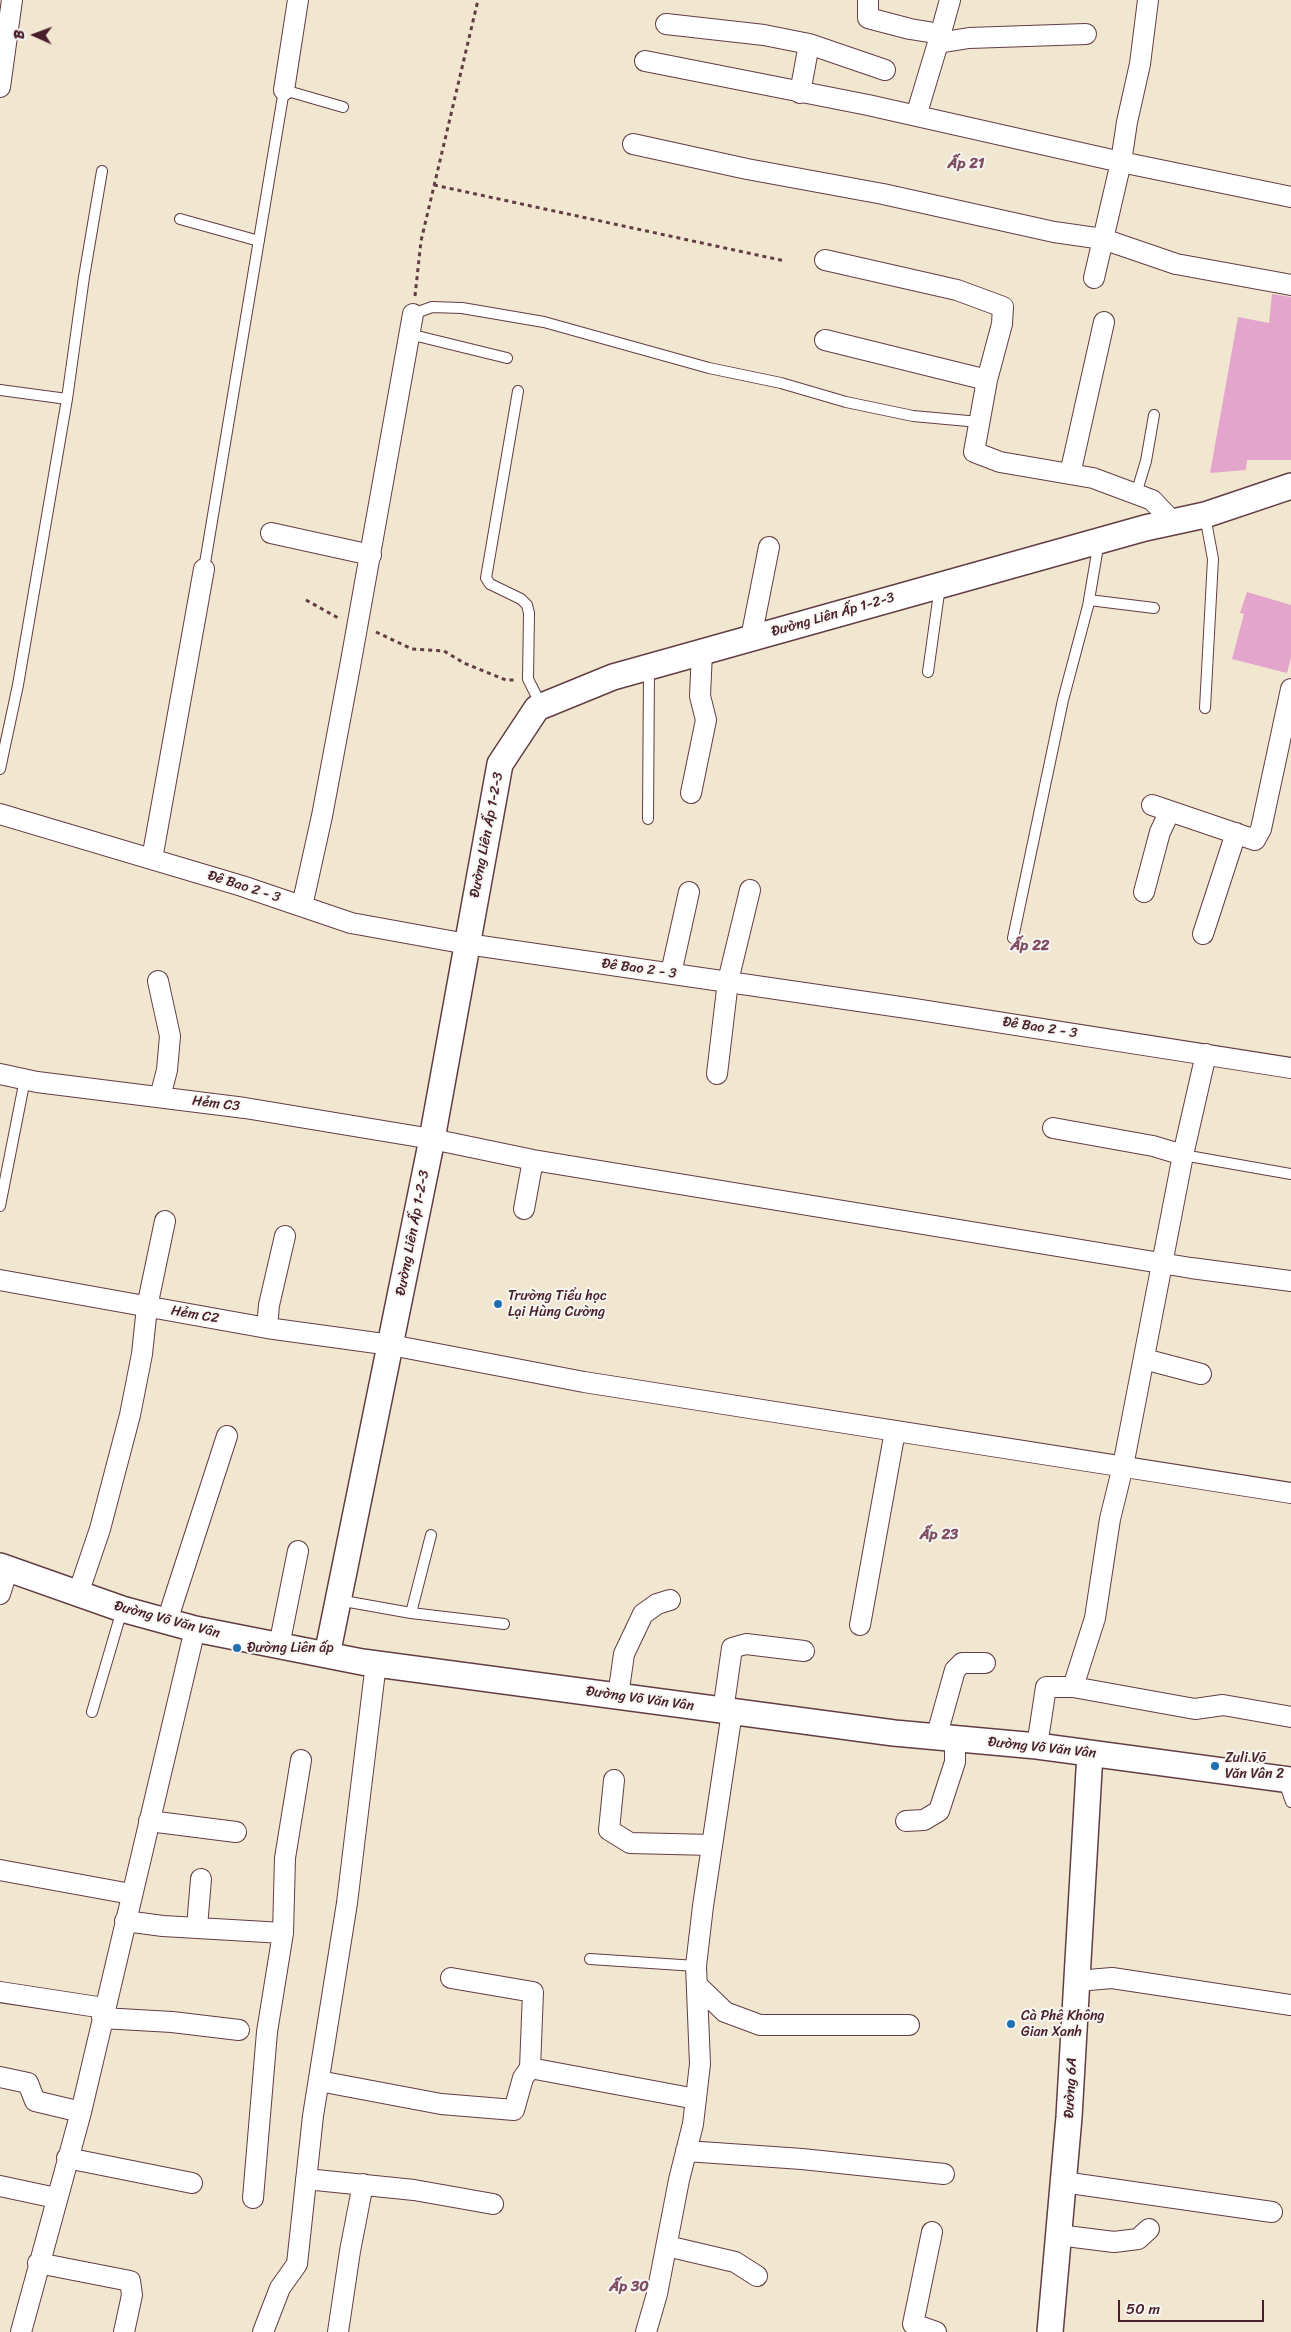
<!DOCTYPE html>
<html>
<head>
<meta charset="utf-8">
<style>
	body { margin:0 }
	#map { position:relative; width:1291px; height:2332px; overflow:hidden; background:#f1e6cf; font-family:Sriracha,sans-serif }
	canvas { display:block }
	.north { position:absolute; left:10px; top:10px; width:50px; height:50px; -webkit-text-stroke:4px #f6f6f2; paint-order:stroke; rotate:272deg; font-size:14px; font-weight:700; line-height:20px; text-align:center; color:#4a1f2b }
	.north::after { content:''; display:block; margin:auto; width:18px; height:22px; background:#4a1f2b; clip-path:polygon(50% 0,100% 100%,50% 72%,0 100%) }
	.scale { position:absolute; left:1118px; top:2300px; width:146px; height:22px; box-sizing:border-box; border:2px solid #4a1f2b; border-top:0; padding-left:6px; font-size:15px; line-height:18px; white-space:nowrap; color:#4a1f2b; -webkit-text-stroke:4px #f6f6f2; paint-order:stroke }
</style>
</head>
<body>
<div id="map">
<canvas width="1291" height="2332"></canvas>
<div class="north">B</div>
<div class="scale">50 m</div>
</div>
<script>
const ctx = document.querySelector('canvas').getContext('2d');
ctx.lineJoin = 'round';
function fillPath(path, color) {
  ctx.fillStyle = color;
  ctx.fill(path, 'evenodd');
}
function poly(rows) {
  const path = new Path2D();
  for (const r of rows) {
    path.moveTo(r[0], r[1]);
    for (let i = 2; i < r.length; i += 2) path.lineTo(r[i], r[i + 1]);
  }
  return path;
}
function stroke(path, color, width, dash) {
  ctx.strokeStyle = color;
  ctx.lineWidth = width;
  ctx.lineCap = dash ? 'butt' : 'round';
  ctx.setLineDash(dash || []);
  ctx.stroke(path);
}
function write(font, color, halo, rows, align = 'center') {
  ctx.font = font + ' Sriracha,sans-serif';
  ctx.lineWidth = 4;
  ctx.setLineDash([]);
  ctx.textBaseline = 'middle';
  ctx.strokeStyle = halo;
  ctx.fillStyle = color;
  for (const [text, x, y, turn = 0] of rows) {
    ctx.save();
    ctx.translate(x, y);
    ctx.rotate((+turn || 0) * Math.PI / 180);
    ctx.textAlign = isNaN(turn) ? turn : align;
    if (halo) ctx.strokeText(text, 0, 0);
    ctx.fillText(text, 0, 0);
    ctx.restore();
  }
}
const building = poly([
	[1272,294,1291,297,1291,460,1247,460,1246,470,1210,473,1238,317,1269,323],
	[1247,592,1291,605,1291,657,1287,673,1232,659,1244,614,1240,613]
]);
const path = poly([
	[434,185,785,261],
	[415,296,421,241,478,0],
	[306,600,340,619],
	[376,632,412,649,444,651,464,663,506,680,514,680]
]);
const service = poly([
	[180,219,259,241],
	[413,314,432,307,462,308,544,322,709,368,781,383,846,402,913,416,979,422],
	[409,334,507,358],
	[0,390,67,399],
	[518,391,486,578,490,584,521,599,527,605,529,613,528,679,541,705],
	[1136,494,1146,461,1154,415],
	[1205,516,1213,559,1205,708],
	[204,569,284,90,343,107],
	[1089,600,1154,608],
	[928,672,940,586],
	[0,769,18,685,67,399,84,277,102,171],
	[648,819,649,668],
	[1013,938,1063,700,1088,606,1099,541],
	[1183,1155,1291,1174],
	[0,1206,25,1079],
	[338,1600,411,1613,504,1624],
	[411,1613,431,1535],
	[92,1712,122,1610],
	[1283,1779,1291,1802],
	[590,1959,696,1966]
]);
const minor = poly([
	[868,0,868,18,910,29,941,34],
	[666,24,764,35,809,44,885,70],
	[938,43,950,0],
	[645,61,868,105,1121,162,1291,197],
	[0,87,12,0],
	[284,90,298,0],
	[800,93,809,44],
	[916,116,938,43,969,38,1086,34],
	[633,144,747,169,883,194,1054,232,1103,239,1176,264,1291,285],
	[825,260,957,290,1003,307,1002,324,987,380,974,452,1000,462,1093,478,1152,500,1172,521],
	[1094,278,1121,162,1127,122,1140,64,1148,0],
	[825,340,987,380],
	[1070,474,1104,322],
	[271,533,371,555],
	[751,638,769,547],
	[691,793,706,720,700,696,702,652],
	[1152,805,1255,840,1261,829,1291,689],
	[0,814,242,886,351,923,467,944,914,1009,1291,1068],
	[152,859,204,569],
	[1144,892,1160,832,1170,811],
	[302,906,322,816,351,661,413,314],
	[1203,934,1236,833],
	[671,973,689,892],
	[158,981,170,1036,167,1070,160,1097],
	[0,1074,37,1082,245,1108,432,1139,533,1160,1191,1268,1291,1281],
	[717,1074,728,981,750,890],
	[1053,1128,1153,1146,1183,1155],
	[524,1209,533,1160],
	[0,1280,267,1328,391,1345,584,1382,1291,1493],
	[267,1328,269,1305,285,1236],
	[1144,1359,1201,1374],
	[0,1594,8,1568],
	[78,1594,100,1529,130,1415,142,1354,147,1307,165,1221],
	[167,1621,227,1436],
	[860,1625,895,1431],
	[279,1646,298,1551],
	[1073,1687,1195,1709,1223,1705,1291,1717],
	[618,1696,624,1654,643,1614,657,1604,670,1600],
	[723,1711,732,1648,746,1644,804,1651],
	[936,1738,955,1670,962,1663,985,1663],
	[1037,1746,1046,1687,1073,1687,1095,1618,1110,1519,1123,1466,1183,1155,1206,1054],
	[614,1780,609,1830,630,1843,712,1845],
	[149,1821,236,1832],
	[906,1821,924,1820,939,1811,955,1762,955,1740],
	[0,1870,131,1894],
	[125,1921,163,1926,283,1933],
	[197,1927,201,1879],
	[1077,1981,1112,1978,1291,2005],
	[697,1985,725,2012,760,2025,909,2025],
	[0,1992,104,2008],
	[102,2018,172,2022,239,2030],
	[530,2068,696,2099],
	[0,2077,28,2083,35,2101,81,2112],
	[319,2081,441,2104,514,2110,523,2078,530,2068,533,1992,451,1978],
	[686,2151,802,2159,944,2174],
	[67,2158,192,2183],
	[306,2179,414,2190,493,2204],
	[1063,2182,1272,2212],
	[0,2186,56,2198],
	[253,2198,267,2032,283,1933,285,1858,301,1760],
	[932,2232,913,2324,936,2332],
	[1058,2235,1114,2242,1138,2239,1149,2229],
	[667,2246,735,2262,757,2276],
	[38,2263,130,2281,132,2295,124,2332],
	[21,2332,81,2112,195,1629],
	[263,2332,280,2288,297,2264,313,2116,347,1903,376,1663],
	[338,2332,350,2251,363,2184],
	[646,2332,657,2294,679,2180,693,2124,700,2064,696,1966,703,1906,732,1712]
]);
const tertiary = poly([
	[0,1566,122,1609,195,1629,362,1662,894,1733,1037,1746,1291,1780],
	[327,1655,432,1139,500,764,537,708,613,677,1145,528,1205,515,1291,486],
	[1050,2332,1069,2117,1090,1753]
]);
const markers = [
	[498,1304,5,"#1f6fb2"],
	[237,1648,5,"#1f6fb2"],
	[1215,1766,5,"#1f6fb2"],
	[1011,2024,5,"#1f6fb2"]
];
const streetNames = [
	["Đường Liên Ấp 1-2-3",833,615,-16],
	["Đường Liên Ấp 1-2-3",487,835,-79],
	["Đê Bao 2 - 3",244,887,18],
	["Đê Bao 2 - 3",639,969,8],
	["Đê Bao 2 - 3",1040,1028,9],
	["Hẻm C3",216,1104,7],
	["Đường Liên Ấp 1-2-3",413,1233,-79],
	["Hẻm C2",195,1315,10],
	["Đường Võ Văn Vân",167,1620,15],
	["Đường Võ Văn Vân",640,1699,8],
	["Đường Võ Văn Vân",1042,1748,6],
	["Đường 6A",1071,2088,-87]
];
const poiNames = [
	["Trường Tiểu học",508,1296],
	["Lại Hùng Cường",508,1312],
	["Đường Liên ấp",247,1648],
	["Zuli Võ",1225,1758],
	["Văn Vân 2",1225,1774],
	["Cà Phê Không",1021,2016],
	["Gian Xanh",1021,2032]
];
const neighbourhoodNames = [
	["Ấp 21",966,164],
	["Ấp 22",1030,946],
	["Ấp 23",939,1535],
	["Ấp 30",629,2287]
];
fillPath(building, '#e3a5cc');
stroke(service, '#633d44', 12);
stroke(minor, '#633d44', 22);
stroke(tertiary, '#633d44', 28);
stroke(path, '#633d44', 3, [4, 4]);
stroke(service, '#fff', 10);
stroke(minor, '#fff', 20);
stroke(tertiary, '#fff', 25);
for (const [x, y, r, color] of markers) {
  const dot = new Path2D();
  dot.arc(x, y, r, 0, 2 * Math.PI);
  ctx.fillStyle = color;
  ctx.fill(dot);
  stroke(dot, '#f6f6f2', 2);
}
write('14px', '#4a1f2b', '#f6f6f2', streetNames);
write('14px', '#4a1f2b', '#f6f6f2', poiNames, 'left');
write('bold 15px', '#804e63', '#f6f6f2', neighbourhoodNames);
</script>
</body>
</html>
